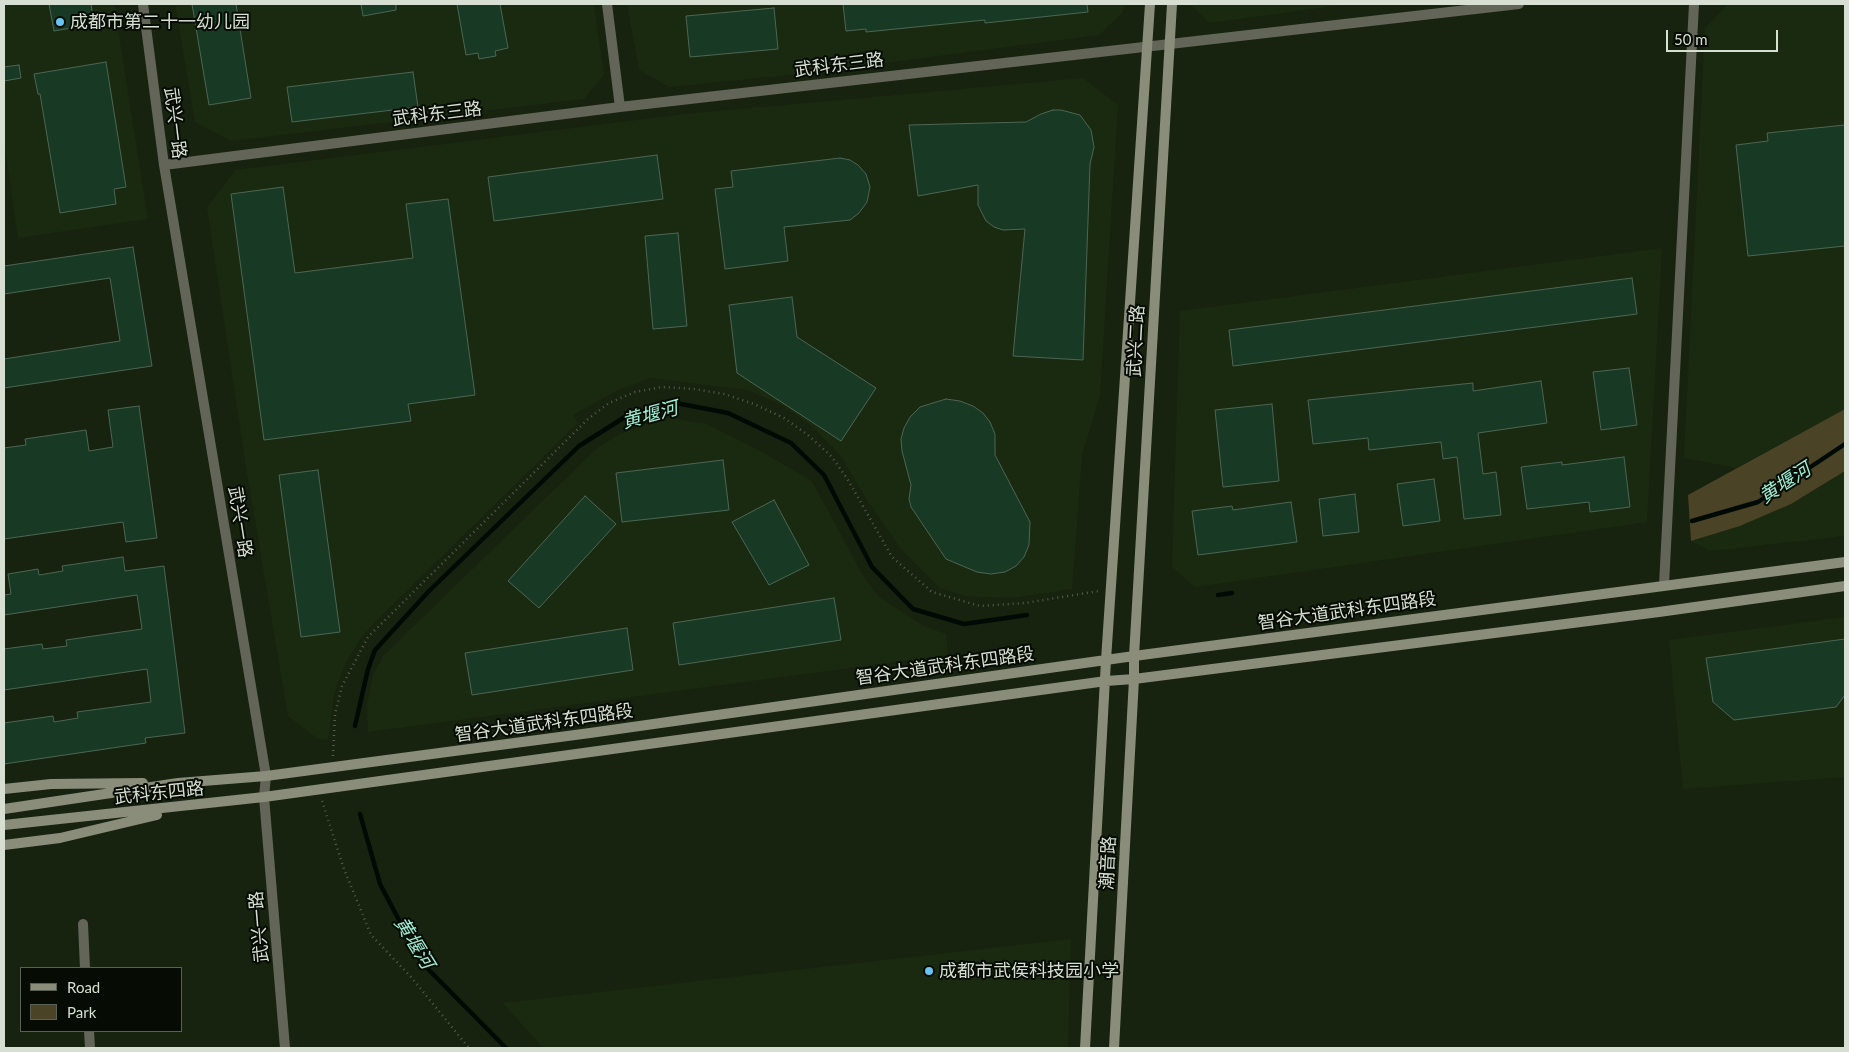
<!DOCTYPE html>
<html>
<head>
<meta charset="utf-8">
<style>
	body { margin:0 }
	#map { position:relative; width:1849px; height:1052px; overflow:hidden; background:#17230f; font-family:Lato,sans-serif }
	canvas { display:block }
	.frame { position:absolute; inset:0; border:5px solid #d6dfd2; pointer-events:none }
	.legend { position:absolute; left:20px; top:967px; width:162px; height:65px; box-sizing:border-box; background:#060b04; border:1px solid #596056; margin:0; padding:6px 9px; list-style:none; font-size:15px; color:#d6dfd2 }
	.legend li { display:flex; align-items:center; gap:10px; height:25px }
	.legend b { width:25px; border:1px solid #596056 }
	.scale { position:absolute; left:1666px; top:30px; width:112px; height:22px; box-sizing:border-box; border:2px solid #d6dfd2; border-top:0; padding-left:6px; font-size:15px; line-height:18px; white-space:nowrap; color:#d6dfd2; -webkit-text-stroke:4px #060b04; paint-order:stroke }
</style>
</head>
<body>
<div id="map">
<canvas width="1849" height="1052"></canvas>
<div class="frame"></div>
<ul class="legend">
<li><b style="height:6px;background:#898d7a"></b>Road</li>
<li><b style="height:14px;background:#4a4325"></b>Park</li>
</ul>
<div class="scale">50 m</div>
</div>
<script>
const ctx = document.querySelector('canvas').getContext('2d');
ctx.lineJoin = 'round';
function fillPath(path, color) {
  ctx.fillStyle = color;
  ctx.fill(path, 'evenodd');
}
function poly(rows) {
  const path = new Path2D();
  for (const r of rows) {
    path.moveTo(r[0], r[1]);
    for (let i = 2; i < r.length; i += 2) path.lineTo(r[i], r[i + 1]);
  }
  return path;
}
function stroke(path, color, width, dash) {
  ctx.strokeStyle = color;
  ctx.lineWidth = width;
  ctx.lineCap = dash ? 'butt' : 'round';
  ctx.setLineDash(dash || []);
  ctx.stroke(path);
}
function write(font, color, halo, rows, align = 'center') {
  ctx.font = font + ' Lato,"Noto Sans SC",sans-serif';
  ctx.lineWidth = 4;
  ctx.setLineDash([]);
  ctx.textBaseline = 'middle';
  ctx.strokeStyle = halo;
  ctx.fillStyle = color;
  for (const [text, x, y, turn = 0] of rows) {
    ctx.save();
    ctx.translate(x, y);
    ctx.rotate((+turn || 0) * Math.PI / 180);
    ctx.textAlign = isNaN(turn) ? turn : align;
    if (halo) ctx.strokeText(text, 0, 0);
    ctx.fillText(text, 0, 0);
    ctx.restore();
  }
}
const built = poly([
	[4,4,114,4,148,219,18,238,4,142],
	[175,4,594,4,604,75,584,99,231,141,195,122],
	[627,4,1124,4,1123,12,1099,35,808,73,669,87,639,70],
	[1190,4,1349,4,1209,23],
	[1728,4,1845,4,1845,409,1736,468,1684,458,1705,28],
	[1083,78,1118,105,1100,395,1082,455,1072,589,1012,598,965,596,940,588,901,549,867,500,841,456,812,426,782,405,747,390,651,378,618,390,573,415,578,423,381,616,360,639,345,664,334,694,328,740,318,739,288,716,246,467,207,207,236,170,685,114],
	[1662,248,1647,522,1195,587,1172,567,1180,311],
	[665,417,706,424,764,453,812,481,862,574,879,597,924,626,946,634,948,655,368,732,367,705,373,675,383,656,595,450,618,435],
	[1845,471,1845,536,1710,551,1691,541,1740,526,1791,504],
	[1845,617,1845,777,1683,789,1669,640],
	[1071,939,1068,1048,543,1048,503,1003]
]);
const green = poly([
	[1845,409,1845,471,1791,504,1740,526,1691,541,1688,495]
]);
const stream = poly([
	[1692,521,1758,502,1845,444],
	[1218,595,1232,593],
	[355,726,368,669,375,650,429,591,579,446,625,417,676,403,728,413,791,443,824,475,872,567,913,609,964,624,1027,615],
	[360,814,380,884,421,962,506,1048]
]);
const building = poly([
	[49,4,91,4,94,24,54,31,49,4],
	[192,4,236,4,251,98,209,105,192,4],
	[361,4,396,4,396,10,363,16,361,4],
	[457,4,500,4,508,48,495,51,496,56,479,59,478,53,466,55,457,4],
	[843,4,1087,4,1088,12,985,23,985,20,866,32,866,29,846,31,843,4],
	[774,8,778,49,690,57,686,16,774,8],
	[106,62,126,187,114,189,116,204,60,213,40,94,38,94,34,74,106,62],
	[19,65,21,78,4,81,4,67,19,65],
	[413,72,418,107,292,122,287,87,413,72],
	[1053,110,1061,110,1080,115,1091,130,1094,147,1090,164,1083,360,1013,356,1025,229,1003,230,994,227,986,221,978,205,978,185,918,196,909,125,1026,122,1041,114,1053,110],
	[1845,125,1845,246,1748,256,1736,145,1768,141,1767,133,1845,125],
	[657,155,663,199,494,221,488,177,657,155],
	[840,158,850,160,858,165,866,174,870,187,867,202,859,213,850,220,784,227,788,261,725,269,715,189,733,187,731,171,840,158],
	[283,187,295,273,413,258,406,204,448,199,475,395,408,404,411,421,264,440,231,194,283,187],
	[678,233,687,326,653,329,645,236,678,233],
	[133,247,152,366,4,388,4,359,120,341,110,278,4,294,4,266,133,247],
	[1632,278,1637,314,1233,366,1229,330,1632,278],
	[792,297,797,337,876,388,841,441,737,373,729,305,792,297],
	[1629,368,1637,425,1601,430,1593,372,1629,368],
	[1541,381,1547,423,1478,433,1483,474,1496,472,1501,515,1464,519,1457,457,1443,459,1441,442,1369,450,1368,438,1313,444,1308,400,1473,383,1473,391,1541,381],
	[946,399,960,401,973,406,983,413,990,422,995,434,995,455,1030,522,1029,545,1024,557,1016,566,1005,572,991,574,977,572,946,559,911,507,909,499,911,485,902,451,901,439,904,428,910,417,920,407,946,399],
	[1272,404,1279,481,1223,487,1215,410,1272,404],
	[139,406,157,538,126,542,123,522,4,539,4,448,26,445,25,439,86,430,89,451,113,447,108,410,139,406],
	[1624,457,1630,507,1590,512,1589,502,1527,509,1521,467,1562,462,1562,465,1624,457],
	[723,460,729,510,622,522,616,473,723,460],
	[318,470,340,632,301,637,279,475,318,470],
	[1434,479,1440,521,1403,526,1397,484,1434,479],
	[1355,494,1359,532,1323,536,1319,499,1355,494],
	[585,496,616,524,539,608,508,581,585,496],
	[774,500,809,565,769,585,732,522,774,500],
	[1291,502,1297,542,1198,555,1192,511,1232,506,1233,510,1291,502],
	[123,557,125,571,164,566,185,733,145,738,146,743,4,764,4,723,53,716,54,722,78,718,77,712,151,702,147,669,4,690,4,649,42,644,43,649,67,646,66,640,142,629,137,595,4,615,4,595,11,594,8,574,38,569,39,575,63,571,62,566,123,557],
	[834,598,841,640,679,665,673,623,834,598],
	[627,628,633,670,472,695,465,653,627,628],
	[1845,639,1845,695,1836,707,1734,720,1713,702,1706,658,1845,639]
]);
const path = poly([
	[333,756,335,714,342,686,368,637,588,419,609,403,635,392,662,387,694,389,724,394,754,404,784,418,808,435,832,457,848,480,892,557,932,592,980,606,1025,603,1099,591],
	[322,801,344,869,371,935,411,977,469,1048]
]);
const street = poly([
	[143,4,164,165,266,776,264,797,285,1048],
	[607,4,620,107],
	[164,165,620,107,1519,4],
	[1664,585,1694,4],
	[83,924,85,968],
	[89,1031,90,1048]
]);
const secondary = poly([
	[4,789,51,784,143,783],
	[4,809,178,783,266,776,590,733,1134,656,1845,562],
	[4,825,264,797,1106,681,1134,679,1659,612,1845,586],
	[4,845,60,838,157,815],
	[1085,1048,1106,660,1150,4],
	[1114,1048,1134,679,1134,656,1172,4]
]);
const markers = [
	[60,22,5,"#68c4f0"],
	[929,971,5,"#68c4f0"]
];
const poiNames = [
	["成都市第二十一幼儿园",70,22],
	["成都市武侯科技园小学",939,971]
];
const streetNames = [
	["武科东三路",839,65,-7],
	["武科东三路",437,114,-7],
	["武兴一路",175,123,83],
	["武兴二路",1136,341,-87],
	["武兴一路",240,522,81],
	["智谷大道武科东四路段",1347,611,-8],
	["智谷大道武科东四路段",945,666,-8],
	["智谷大道武科东四路段",544,723,-8],
	["武科东四路",159,793,-6],
	["潮音路",1108,863,-87],
	["武兴一路",259,927,-95]
];
const waterNames = [
	["黄堰河",650,415,-15],
	["黄堰河",1785,483,-33],
	["黄堰河",414,943,58]
];
fillPath(built, '#1a2a10');
fillPath(green, '#4a4325');
stroke(stream, '#000a05', 4.5);
fillPath(building, '#183a25');
stroke(building, '#4d6554', 1);
stroke(path, '#525d4b', 2.5, [1, 4]);
stroke(street, '#636559', 10);
stroke(secondary, '#898d7a', 10);
for (const [x, y, r, color] of markers) {
  const dot = new Path2D();
  dot.arc(x, y, r, 0, 2 * Math.PI);
  ctx.fillStyle = color;
  ctx.fill(dot);
  stroke(dot, '#060b04', 2);
}
write('18px', '#d6dfd2', '#060b04', poiNames, 'left');
write('18px', '#d6dfd2', '#060b04', streetNames);
write('italic 19px', '#9eeed6', '#060b04', waterNames);
</script>
</body>
</html>
